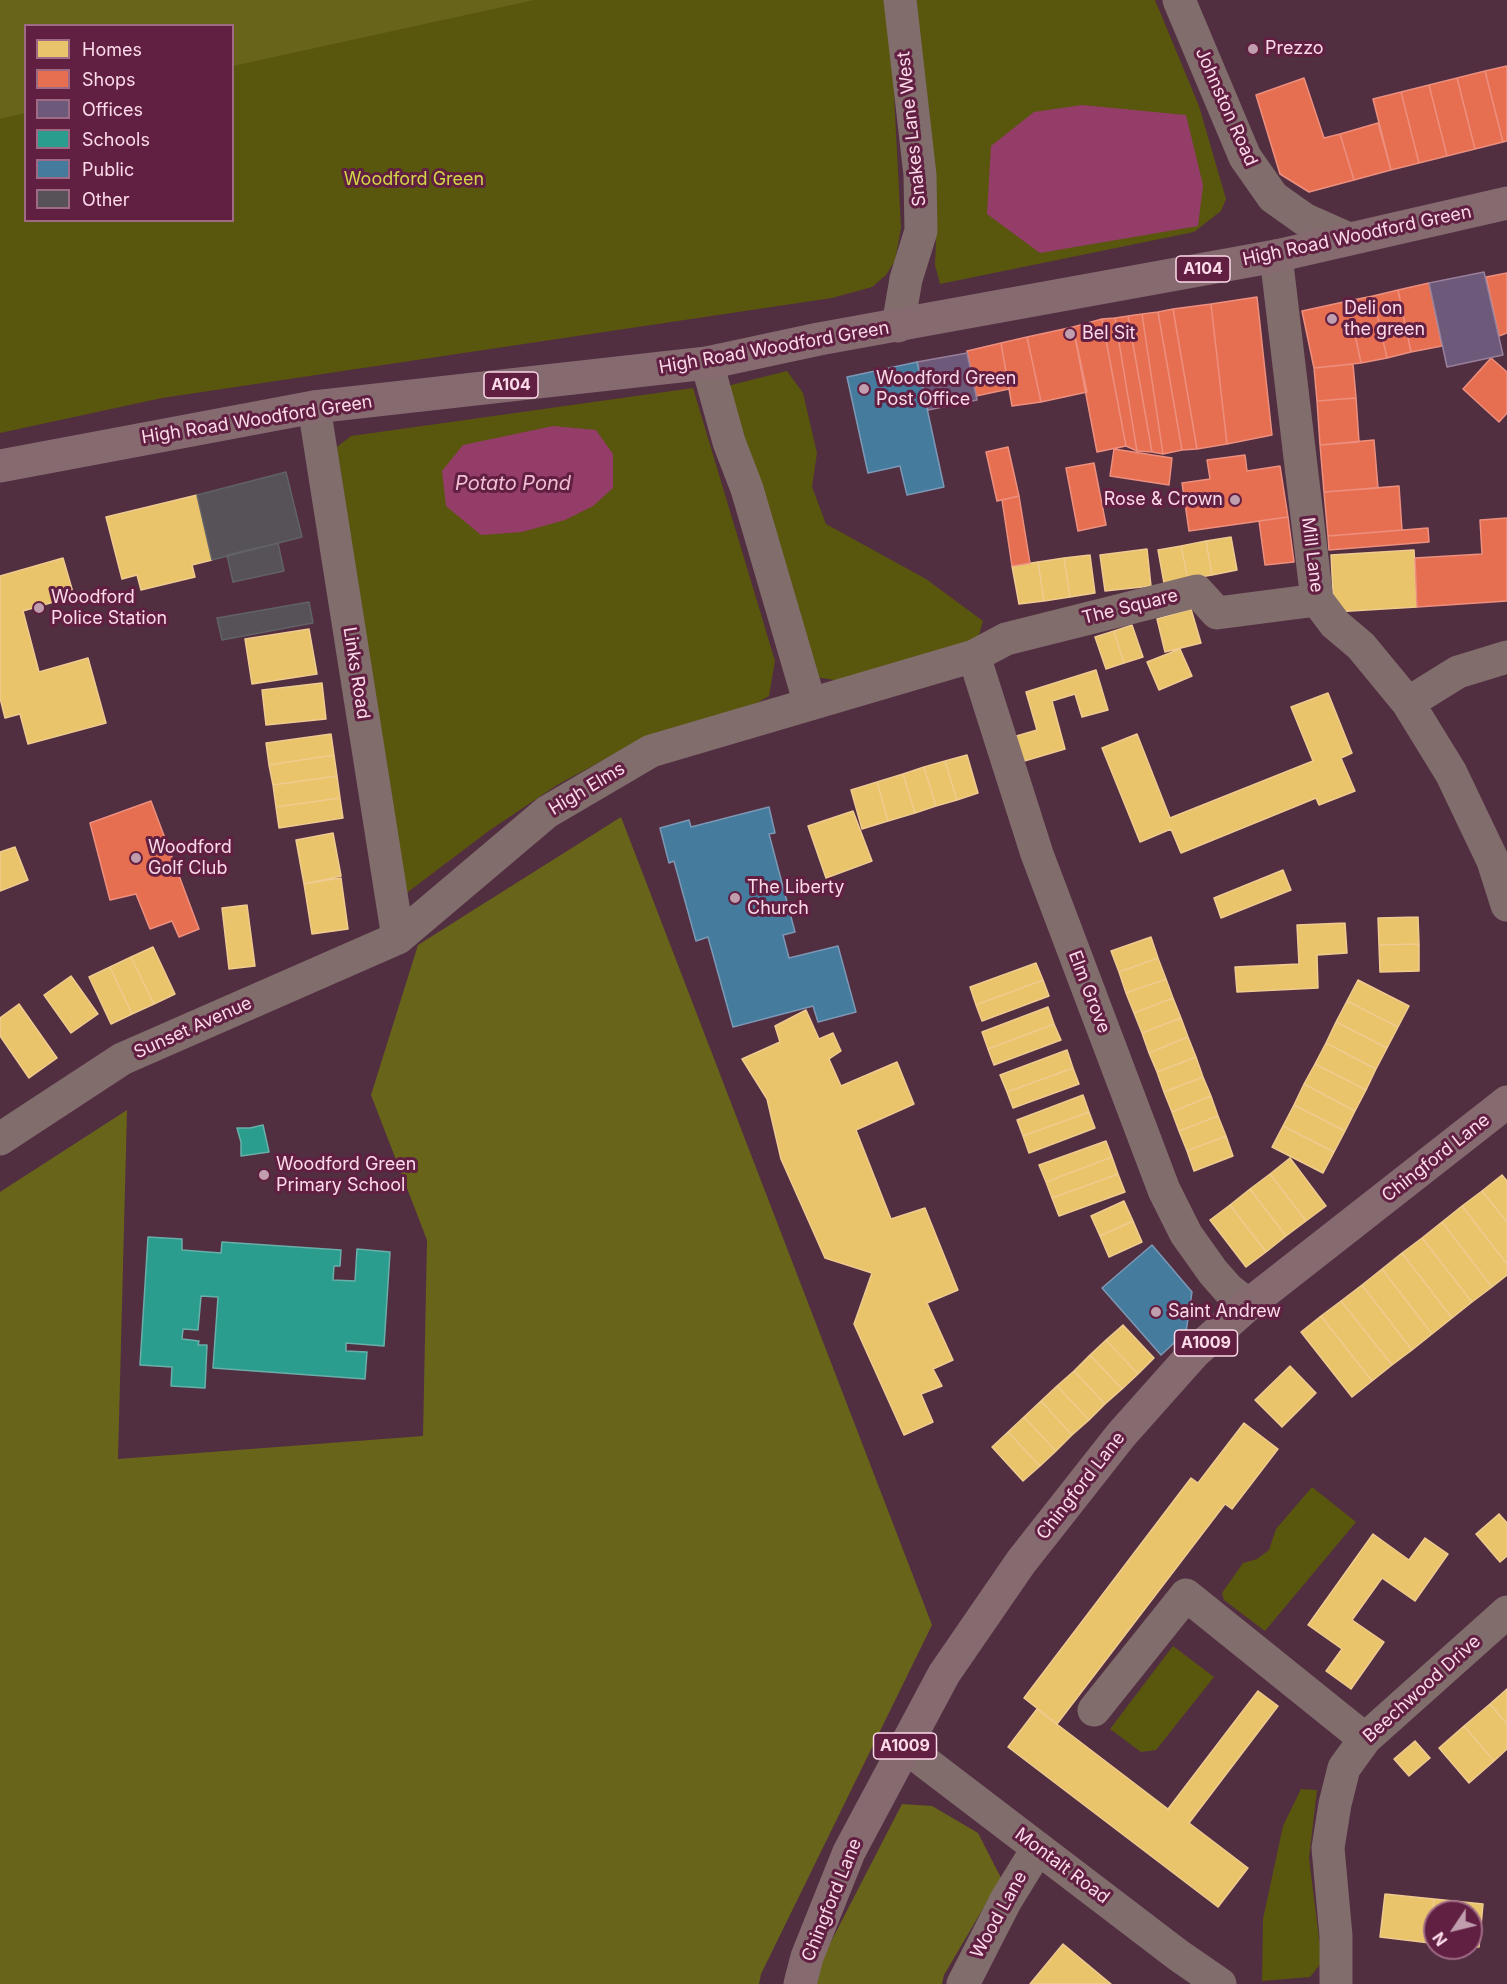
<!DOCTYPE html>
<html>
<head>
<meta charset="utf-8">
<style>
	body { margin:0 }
	#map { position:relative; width:1507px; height:1984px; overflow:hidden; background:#522e41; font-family:Inter,sans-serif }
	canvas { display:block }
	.legend { position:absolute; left:24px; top:24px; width:210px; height:198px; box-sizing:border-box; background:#611f42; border:2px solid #9f6a84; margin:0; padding:8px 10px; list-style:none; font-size:18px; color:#fcdae8 }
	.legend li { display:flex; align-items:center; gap:12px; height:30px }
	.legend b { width:30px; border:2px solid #9f6a84 }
	.north { position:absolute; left:1423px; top:1900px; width:60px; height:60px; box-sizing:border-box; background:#611f42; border:2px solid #9f6a84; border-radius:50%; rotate:235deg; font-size:16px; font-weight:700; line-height:24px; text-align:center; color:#fcdae8 }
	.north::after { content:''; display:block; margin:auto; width:21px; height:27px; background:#c09eae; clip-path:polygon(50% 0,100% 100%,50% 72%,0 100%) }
</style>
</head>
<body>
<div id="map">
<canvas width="1507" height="1984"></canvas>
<ul class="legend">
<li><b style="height:16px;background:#e9c46a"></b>Homes</li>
<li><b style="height:16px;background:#e76f51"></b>Shops</li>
<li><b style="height:16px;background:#6d597a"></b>Offices</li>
<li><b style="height:16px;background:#2a9d8f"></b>Schools</li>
<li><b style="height:16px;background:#457b9d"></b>Public</li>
<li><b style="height:16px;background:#575258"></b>Other</li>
</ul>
<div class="north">N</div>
</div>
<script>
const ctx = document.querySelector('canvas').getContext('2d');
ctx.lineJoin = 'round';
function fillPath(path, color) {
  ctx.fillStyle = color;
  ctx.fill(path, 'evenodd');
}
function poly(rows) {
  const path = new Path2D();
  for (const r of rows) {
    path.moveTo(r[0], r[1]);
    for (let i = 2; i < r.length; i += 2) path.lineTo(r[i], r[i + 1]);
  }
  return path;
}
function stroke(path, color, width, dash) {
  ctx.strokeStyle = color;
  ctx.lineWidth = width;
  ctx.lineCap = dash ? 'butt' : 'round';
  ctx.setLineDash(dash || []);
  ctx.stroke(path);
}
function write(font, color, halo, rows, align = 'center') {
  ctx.font = font + ' Inter,sans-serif';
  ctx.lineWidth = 6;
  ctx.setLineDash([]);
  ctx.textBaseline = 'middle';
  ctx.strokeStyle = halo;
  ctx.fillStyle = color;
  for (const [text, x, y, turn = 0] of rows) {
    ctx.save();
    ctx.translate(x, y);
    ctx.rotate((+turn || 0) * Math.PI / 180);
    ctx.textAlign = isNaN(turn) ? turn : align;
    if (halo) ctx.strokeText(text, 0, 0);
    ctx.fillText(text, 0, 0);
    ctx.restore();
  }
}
const green = poly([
	[228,0,889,0,901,228,895,261,886,275,872,287,832,298,162,398,0,433,0,47,25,41,26,220,232,220,232,26],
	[915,0,1155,0,1199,106,1226,199,1221,211,1194,232,940,284,935,265,937,213,920,66],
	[787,371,803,393,817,453,812,487,826,524,926,579,983,621,977,642,840,681,816,677,727,386],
	[693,388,775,661,769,696,728,720,618,752,557,785,490,830,404,895,337,447,351,436],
	[1312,1487,1356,1522,1265,1631,1224,1600,1222,1593,1243,1563,1257,1559,1269,1550,1276,1529],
	[1173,1646,1214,1677,1156,1750,1141,1752,1110,1729],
	[1301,1789,1317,1790,1309,1858,1322,1962,1310,1977,1262,1981,1263,1919,1283,1826]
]);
const forest = poly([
	[0,0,534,0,233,66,232,26,26,26,25,113,0,119],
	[621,817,932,1625,761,1974,759,1984,0,1984,0,1192,127,1110,118,1459,423,1436,427,1240,371,1095,418,945],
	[902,1804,932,1806,978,1833,1001,1878,944,1975,942,1984,815,1984,820,1963]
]);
const water = poly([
	[1082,105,1186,115,1203,185,1198,226,1040,253,987,214,991,146,1034,112],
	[553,426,596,430,613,454,613,488,593,506,565,520,522,532,481,535,446,506,442,471,463,445]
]);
const homes = poly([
	[197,495,212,560,192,565,195,577,141,590,137,575,122,579,106,517,197,495],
	[1231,537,1237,570,1212,575,1206,541,1231,537],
	[1206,541,1212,575,1188,579,1181,546,1206,541],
	[1181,546,1188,579,1164,583,1158,550,1181,546],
	[1147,549,1151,586,1105,591,1100,555,1147,549],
	[1414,550,1417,607,1334,612,1331,555,1414,550],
	[1090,555,1095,593,1070,597,1064,558,1090,555],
	[63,558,74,596,23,611,39,672,88,658,106,723,28,744,20,714,5,718,0,698,0,576,63,558],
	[1064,558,1070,597,1044,601,1038,562,1064,558],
	[1038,562,1044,601,1019,604,1012,566,1038,562],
	[1191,609,1201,643,1165,652,1157,619,1191,609],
	[1132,625,1143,657,1124,663,1114,631,1132,625],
	[309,629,317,674,252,684,245,639,309,629],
	[1114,631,1124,663,1106,669,1095,637,1114,631],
	[1180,649,1192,676,1159,690,1147,662,1180,649],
	[1096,670,1108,710,1082,717,1075,694,1052,701,1065,749,1021,762,1013,737,1037,730,1026,692,1096,670],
	[322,683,326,719,266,725,262,690,322,683],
	[1328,693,1352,753,1341,758,1355,791,1319,805,1316,798,1181,853,1171,829,1140,842,1102,748,1137,734,1170,818,1313,761,1291,707,1328,693],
	[331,734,334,755,269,765,266,743,331,734],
	[334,755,337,776,273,785,269,765,334,755],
	[967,755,978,793,957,800,945,761,967,755],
	[945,761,957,800,936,806,924,767,945,761],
	[924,767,936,806,915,813,903,774,924,767],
	[903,774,915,813,888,821,877,782,903,774],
	[337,776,340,798,276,807,273,785,337,776],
	[877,782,888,821,862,829,851,790,877,782],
	[340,798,343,818,279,828,276,807,340,798],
	[853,811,872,861,826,878,808,826,853,811],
	[333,833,341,876,304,884,296,840,333,833],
	[15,847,28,880,0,891,0,852,15,847],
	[1283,870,1291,890,1221,918,1214,898,1283,870],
	[341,878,348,929,312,934,304,884,341,878],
	[247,905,255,966,229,969,222,908,247,905],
	[1418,917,1419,944,1379,945,1378,918,1418,917],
	[1345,923,1347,953,1317,955,1318,988,1237,992,1235,967,1299,964,1297,925,1345,923],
	[1151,937,1158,958,1119,972,1111,951,1151,937],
	[1419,944,1419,971,1380,972,1379,945,1419,944],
	[153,947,175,994,154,1004,131,957,153,947],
	[131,957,154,1004,132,1014,110,967,131,957],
	[1158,958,1166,979,1126,993,1119,972,1158,958],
	[1036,963,1043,980,976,1005,970,987,1036,963],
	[110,967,132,1014,111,1024,89,977,110,967],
	[71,976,98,1014,71,1033,44,995,71,976],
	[1166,979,1173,998,1134,1013,1126,993,1166,979],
	[1043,980,1049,996,982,1021,976,1005,1043,980],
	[1358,980,1409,1006,1398,1027,1347,1001,1358,980],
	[1173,998,1181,1018,1142,1033,1134,1013,1173,998],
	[1347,1001,1398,1027,1387,1048,1336,1022,1347,1001],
	[19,1004,57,1058,29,1078,0,1036,0,1018,19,1004],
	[1048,1007,1054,1024,988,1049,982,1032,1048,1007],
	[806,1010,819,1039,833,1033,841,1051,829,1059,841,1086,897,1062,914,1104,856,1130,891,1219,925,1208,958,1290,927,1303,953,1360,933,1369,942,1386,921,1394,933,1422,904,1435,854,1324,872,1273,825,1258,781,1159,767,1099,742,1059,780,1042,775,1026,806,1010],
	[1181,1018,1188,1037,1149,1053,1142,1033,1181,1018],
	[1336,1022,1387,1048,1376,1069,1326,1043,1336,1022],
	[1054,1024,1061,1040,994,1065,988,1049,1054,1024],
	[1188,1037,1196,1057,1157,1072,1149,1053,1188,1037],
	[1326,1043,1376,1069,1366,1090,1315,1064,1326,1043],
	[1067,1050,1073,1068,1007,1092,1000,1075,1067,1050],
	[1196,1057,1203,1077,1164,1092,1157,1072,1196,1057],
	[1315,1064,1366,1090,1355,1111,1304,1084,1315,1064],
	[1073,1068,1079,1084,1013,1108,1007,1092,1073,1068],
	[1203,1077,1211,1096,1172,1112,1164,1092,1203,1077],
	[1304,1084,1355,1111,1345,1131,1294,1105,1304,1084],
	[1083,1095,1089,1112,1023,1136,1017,1120,1083,1095],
	[1211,1096,1218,1116,1179,1131,1172,1112,1211,1096],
	[1294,1105,1345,1131,1334,1152,1283,1126,1294,1105],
	[1089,1112,1095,1128,1029,1153,1023,1136,1089,1112],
	[1218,1116,1226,1136,1187,1151,1179,1131,1218,1116],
	[1283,1126,1334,1152,1323,1173,1272,1147,1283,1126],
	[1226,1136,1233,1156,1194,1171,1187,1151,1226,1136],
	[1106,1141,1112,1157,1046,1182,1039,1165,1106,1141],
	[1112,1157,1118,1174,1052,1198,1046,1182,1112,1157],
	[1290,1158,1326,1206,1306,1221,1270,1174,1290,1158],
	[1118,1174,1125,1192,1059,1216,1052,1198,1118,1174],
	[1270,1174,1306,1221,1286,1236,1250,1189,1270,1174],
	[1502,1175,1507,1181,1507,1222,1482,1191,1502,1175],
	[1250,1189,1286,1236,1266,1252,1230,1205,1250,1189],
	[1482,1191,1507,1222,1507,1264,1462,1206,1482,1191],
	[1124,1201,1133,1221,1100,1236,1091,1216,1124,1201],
	[1230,1205,1266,1252,1246,1267,1210,1220,1230,1205],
	[1462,1206,1507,1264,1507,1275,1492,1287,1442,1222,1462,1206],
	[1133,1221,1142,1242,1109,1257,1100,1236,1133,1221],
	[1442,1222,1492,1287,1472,1302,1422,1238,1442,1222],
	[1422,1238,1472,1302,1452,1318,1402,1253,1422,1238],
	[1402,1253,1452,1318,1432,1334,1382,1269,1402,1253],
	[1382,1269,1432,1334,1412,1350,1362,1285,1382,1269],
	[1362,1285,1412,1350,1392,1365,1341,1301,1362,1285],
	[1341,1301,1392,1365,1372,1381,1321,1316,1341,1301],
	[1321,1316,1372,1381,1352,1397,1301,1332,1321,1316],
	[1123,1325,1154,1358,1138,1374,1106,1340,1123,1325],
	[1106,1340,1138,1374,1122,1389,1090,1355,1106,1340],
	[1090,1355,1122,1389,1105,1404,1074,1371,1090,1355],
	[1290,1366,1316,1393,1282,1427,1255,1400,1290,1366],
	[1074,1371,1105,1404,1089,1420,1057,1386,1074,1371],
	[1057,1386,1089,1420,1072,1435,1041,1401,1057,1386],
	[1041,1401,1072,1435,1056,1451,1024,1417,1041,1401],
	[1024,1417,1056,1451,1040,1466,1008,1432,1024,1417],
	[1244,1423,1278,1449,1232,1509,1225,1504,1057,1724,1024,1698,1191,1478,1198,1483,1244,1423],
	[1008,1432,1040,1466,1023,1481,992,1447,1008,1432],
	[1499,1514,1507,1523,1507,1556,1500,1562,1476,1534,1499,1514],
	[1373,1534,1409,1560,1425,1538,1448,1554,1415,1601,1382,1578,1352,1620,1384,1642,1351,1689,1326,1671,1342,1649,1308,1625,1373,1534],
	[1507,1689,1507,1724,1490,1704,1507,1689],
	[1258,1691,1278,1706,1189,1823,1248,1868,1218,1907,1008,1747,1037,1709,1168,1809,1258,1691],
	[1490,1704,1507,1724,1507,1749,1494,1761,1464,1726,1490,1704],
	[1464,1726,1494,1761,1469,1783,1439,1748,1464,1726],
	[1415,1741,1430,1758,1409,1776,1394,1759,1415,1741],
	[1385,1894,1434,1899,1430,1943,1380,1937,1385,1894],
	[1434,1899,1483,1904,1479,1947,1471,1947,1471,1912,1435,1912,1435,1943,1430,1943,1434,1899],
	[1063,1944,1111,1984,1030,1984,1063,1944]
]);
const shops = poly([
	[1507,66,1507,141,1503,142,1485,71,1507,66],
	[1485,71,1503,142,1475,149,1457,78,1485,71],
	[1304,78,1324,138,1340,134,1354,180,1309,192,1280,174,1256,95,1304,78],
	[1457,78,1475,149,1447,156,1429,85,1457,78],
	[1429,85,1447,156,1419,163,1401,92,1429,85],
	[1401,92,1419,163,1391,170,1373,99,1401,92],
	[1378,123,1391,170,1354,180,1340,134,1378,123],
	[1507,273,1507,333,1499,336,1486,277,1507,273],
	[1429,283,1442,346,1411,352,1398,290,1429,283],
	[1398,290,1411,352,1387,358,1373,296,1398,290],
	[1373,296,1387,358,1361,363,1348,301,1373,296],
	[1257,297,1272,435,1227,444,1211,304,1257,297],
	[1348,301,1361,363,1314,368,1302,311,1348,301],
	[1211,304,1227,444,1197,449,1173,309,1211,304],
	[1173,309,1197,449,1182,450,1158,312,1173,309],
	[1158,312,1182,450,1163,454,1142,314,1158,312],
	[1142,314,1163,454,1152,452,1128,316,1142,314],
	[1128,316,1152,452,1137,451,1115,318,1128,316],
	[1115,318,1137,451,1126,446,1102,319,1115,318],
	[1102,319,1126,446,1097,452,1073,327,1102,319],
	[1073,327,1087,392,1041,402,1027,337,1073,327],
	[1027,337,1041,402,1012,406,1001,343,1027,337],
	[1001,343,1009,389,976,396,967,351,1001,343],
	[1491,358,1507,372,1507,413,1499,422,1463,389,1491,358],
	[1353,364,1356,398,1317,401,1314,368,1353,364],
	[1356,398,1359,442,1320,445,1317,401,1356,398],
	[1374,440,1378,488,1324,492,1320,445,1374,440],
	[1008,447,1019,496,997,501,986,452,1008,447],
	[1114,449,1172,458,1169,485,1110,476,1114,449],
	[1245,455,1247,471,1280,466,1288,517,1189,531,1182,483,1210,479,1207,460,1245,455],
	[1094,463,1106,525,1078,531,1066,468,1094,463],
	[1399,486,1402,530,1328,536,1324,492,1399,486],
	[1019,496,1030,563,1012,566,1002,500,1019,496],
	[1288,517,1294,562,1265,565,1259,521,1288,517],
	[1507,518,1507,601,1417,607,1415,558,1482,554,1480,520,1507,518],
	[1428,528,1429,542,1329,550,1328,536,1428,528],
	[151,801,199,929,179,937,172,921,150,929,136,894,110,900,90,823,151,801]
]);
const offices = poly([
	[1484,272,1503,355,1447,367,1429,283,1484,272],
	[967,353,977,400,928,410,917,362,967,353]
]);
const schools = poly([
	[263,1125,269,1152,241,1156,241,1142,237,1128,250,1128,263,1125],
	[148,1237,182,1239,182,1250,221,1253,222,1242,341,1250,340,1266,334,1266,333,1280,355,1281,357,1249,390,1252,384,1346,346,1343,346,1351,367,1352,365,1379,213,1368,218,1297,201,1296,198,1330,183,1329,182,1339,199,1341,198,1345,207,1345,205,1388,171,1386,172,1367,140,1365,148,1237]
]);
const public = poly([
	[917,362,944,487,907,495,900,466,868,473,847,377,917,362],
	[769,807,775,833,769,834,795,932,783,935,789,958,838,946,856,1012,818,1022,813,1006,733,1027,708,937,696,941,674,861,669,863,660,828,689,820,691,827,769,807],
	[1152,1245,1192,1292,1186,1332,1161,1355,1102,1288,1152,1245]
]);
const building = poly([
	[286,472,302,537,212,560,197,495,286,472],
	[278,543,284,571,233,582,227,555,278,543],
	[309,602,313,623,222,640,217,618,309,602]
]);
const minor = poly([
	[1179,0,1245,157,1273,197,1304,219,1349,239],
	[1276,256,1317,600,1335,624,1361,646,1408,703,1451,773,1493,861,1507,905],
	[898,326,906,279,921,231,920,175,900,0],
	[707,363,729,442,747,489,810,704],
	[314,407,398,938],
	[974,656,1037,854,1164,1190,1186,1234,1213,1272,1228,1289,1248,1305],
	[1408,703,1458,672,1507,657],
	[0,1139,122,1059,398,938,547,812,651,751,974,656,1006,639,1197,591,1217,613,1317,600],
	[1094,1710,1186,1595,1365,1739],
	[904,1746,1178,1955,1220,1984],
	[963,1984,1006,1900,1038,1848],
	[1336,1984,1336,1936,1328,1848,1335,1804,1344,1768,1365,1739,1507,1612]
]);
const major = poly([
	[0,466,314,407,707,363,819,339,1276,256,1507,203],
	[800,1984,807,1957,849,1852,944,1674,1021,1562,1121,1435,1194,1353,1248,1305,1507,1102]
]);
const markers = [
	[1253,49,6,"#c09eae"],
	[1332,319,6,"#c09eae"],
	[1070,334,6,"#c09eae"],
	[864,389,6,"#c09eae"],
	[1235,500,6,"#c09eae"],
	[39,608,6,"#c09eae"],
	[136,858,6,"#c09eae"],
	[735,898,6,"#c09eae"],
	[264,1175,6,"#c09eae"],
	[1156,1312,6,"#c09eae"]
];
const shields = [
	[1203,269,54],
	[511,385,54],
	[1206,1343,63],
	[905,1746,63]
];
const shieldNames = [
	["A104",1203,269],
	["A104",511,385],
	["A1009",1206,1343],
	["A1009",905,1746]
];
const poiNames = [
	["Prezzo",1265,49],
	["Deli on",1344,309],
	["the green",1344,330],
	["Bel Sit",1082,334],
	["Woodford Green",876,379],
	["Post Office",876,400],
	["Rose & Crown",1223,500,"right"],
	["Woodford",51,598],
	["Police Station",51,619],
	["Woodford",148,848],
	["Golf Club",148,869],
	["The Liberty",747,888],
	["Church",747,909],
	["Woodford Green",276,1165],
	["Primary School",276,1186],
	["Saint Andrew",1168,1312]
];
const streetNames = [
	["Johnston Road",1226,107,66],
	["Snakes Lane West",912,129,-96],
	["High Road Woodford Green",1357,236,-12],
	["High Road Woodford Green",774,348,-10],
	["High Road Woodford Green",257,420,-9],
	["Mill Lane",1312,555,83],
	["The Square",1130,607,-14],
	["Links Road",356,673,81],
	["High Elms",587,789,-31],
	["Elm Grove",1089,992,69],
	["Sunset Avenue",193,1028,-24],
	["Chingford Lane",1436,1158,-38],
	["Chingford Lane",1081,1486,-52],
	["Beechwood Drive",1422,1689,-42],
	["Montalt Road",1062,1866,37],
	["Chingford Lane",832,1900,-68],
	["Wood Lane",999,1915,-61]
];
const parkNames = [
	["Woodford Green",414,180]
];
const waterNames = [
	["Potato Pond",513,484]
];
fillPath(green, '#59560e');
fillPath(forest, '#68651b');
fillPath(water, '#943d69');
fillPath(homes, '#e9c46a');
stroke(homes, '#efcb90', 1.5);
fillPath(shops, '#e76f51');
stroke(shops, '#ed8f7e', 1.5);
fillPath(offices, '#6d597a');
stroke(offices, '#98809b', 1.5);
fillPath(schools, '#2a9d8f');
stroke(schools, '#69afaa', 1.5);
fillPath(public, '#457b9d');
stroke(public, '#7c98b4', 1.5);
fillPath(building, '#575258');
stroke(building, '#616166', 1.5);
stroke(minor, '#816d6c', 33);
stroke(major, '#856a70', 33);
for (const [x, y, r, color] of markers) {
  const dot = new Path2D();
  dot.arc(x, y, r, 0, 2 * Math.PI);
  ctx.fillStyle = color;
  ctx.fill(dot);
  stroke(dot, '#611f42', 2);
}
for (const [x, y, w] of shields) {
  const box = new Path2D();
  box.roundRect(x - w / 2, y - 13, w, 26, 4.5);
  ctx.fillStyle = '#611f42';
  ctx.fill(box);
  stroke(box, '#fcdae8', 1.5);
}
write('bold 16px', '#fcdae8', null, shieldNames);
write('18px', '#fcdae8', '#611f42', poiNames, 'left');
write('18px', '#fcdae8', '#611f42', streetNames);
write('18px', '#d2d746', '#611f42', parkNames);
write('italic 20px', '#f1bed4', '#611f42', waterNames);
</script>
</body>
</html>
